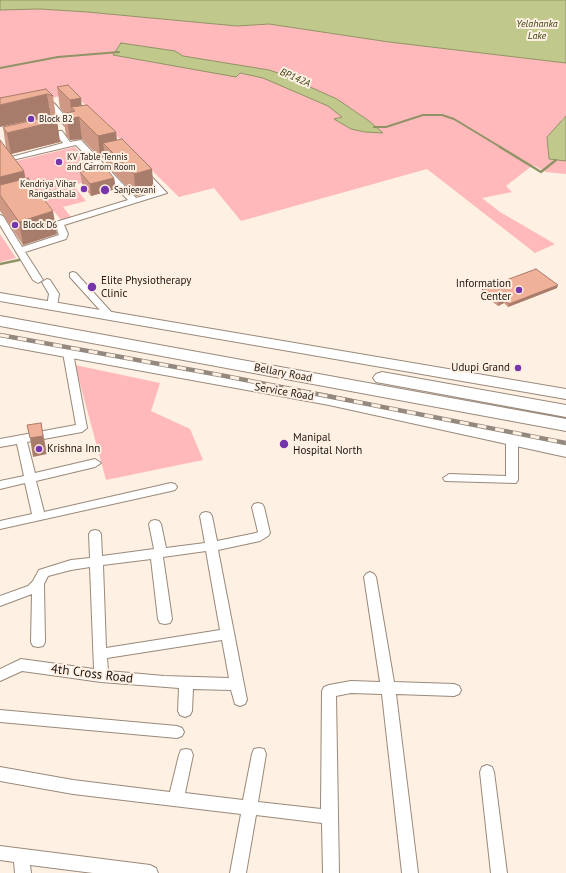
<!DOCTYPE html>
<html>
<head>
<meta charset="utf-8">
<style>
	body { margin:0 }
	canvas { display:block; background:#fef0e2 }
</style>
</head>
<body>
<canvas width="566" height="873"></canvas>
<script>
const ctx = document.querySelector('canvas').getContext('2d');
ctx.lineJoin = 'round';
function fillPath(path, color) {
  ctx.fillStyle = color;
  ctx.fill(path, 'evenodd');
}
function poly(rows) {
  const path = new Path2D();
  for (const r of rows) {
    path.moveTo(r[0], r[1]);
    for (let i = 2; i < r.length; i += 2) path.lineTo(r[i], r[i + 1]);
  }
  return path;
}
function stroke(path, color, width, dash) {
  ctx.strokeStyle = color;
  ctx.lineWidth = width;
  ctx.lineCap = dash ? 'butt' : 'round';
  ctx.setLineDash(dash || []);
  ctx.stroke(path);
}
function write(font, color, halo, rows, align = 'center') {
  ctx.font = font + ' "PT Sans",sans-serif';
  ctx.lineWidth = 4;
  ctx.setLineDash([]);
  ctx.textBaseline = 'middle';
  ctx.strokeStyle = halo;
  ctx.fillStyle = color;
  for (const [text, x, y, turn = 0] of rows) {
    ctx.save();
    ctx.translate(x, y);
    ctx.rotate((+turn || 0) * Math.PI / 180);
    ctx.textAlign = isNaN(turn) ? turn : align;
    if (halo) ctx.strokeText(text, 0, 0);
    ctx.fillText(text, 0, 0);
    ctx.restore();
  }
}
const green = poly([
	[40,9,87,12,237,26,269,24,389,42,566,63,566,116,562,119,549,159,566,161,566,174,546,172,533,165,506,186,512,192,482,198,500,212,555,244,535,253,427,169,241,221,214,188,179,197,73,93,0,110,0,10],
	[75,147,102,177,73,185,86,201,63,207,71,217,61,220,40,194,37,194,12,162],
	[0,234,16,258,0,262],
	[75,365,160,383,151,411,190,429,203,460,106,480]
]);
const water = poly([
	[0,0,566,0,566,63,389,42,269,24,237,26,87,12,40,9,0,10,0,0],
	[121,43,175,51,183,56,269,70,281,74,337,99,369,121,383,133,365,132,351,129,334,119,342,117,328,106,263,78,240,73,236,77,113,55,121,43],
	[566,116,566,161,549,159,547,137,566,116]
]);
const streamFar1 = poly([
	[0,68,58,57,119,52],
	[374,127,386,127,423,115,442,115,454,119,502,148]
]);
const stream = poly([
	[500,147,541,172,556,160],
	[0,264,19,260]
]);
const minor = poly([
	[48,103,54,103,72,124,77,124,77,128,67,128,48,107,48,103],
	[59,131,62,131,70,142,81,140,136,198,157,192,139,173,143,171,146,171,167,193,64,225,68,234,66,239,25,252,43,280,38,283,33,280,0,225,0,215,3,216,22,247,59,235,55,224,56,222,128,200,76,145,8,161,4,159,63,143,57,136,45,138,41,136,59,131],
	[73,272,76,273,113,314,115,316,113,318,107,318,70,277,70,273,73,272],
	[47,279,50,280,59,294,57,306,52,309,47,306,49,294,42,282,47,279],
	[68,350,73,353,87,428,82,432,27,442,35,473,95,459,101,463,95,467,36,481,44,512,171,483,175,484,177,487,175,490,171,491,0,529,0,521,32,514,25,483,0,489,0,481,24,476,17,444,0,447,0,439,76,425,63,353,68,350],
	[512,435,518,439,518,480,516,483,445,481,443,478,449,474,506,476,506,439,512,435],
	[258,503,262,504,264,507,270,533,268,536,260,541,218,550,247,700,245,704,240,706,235,704,231,690,193,689,192,711,190,715,185,717,180,715,178,711,179,688,101,682,22,671,0,681,0,669,21,659,94,669,90,567,71,570,48,576,44,584,45,642,43,646,38,647,33,646,31,642,32,594,0,606,0,596,28,586,33,581,39,570,71,560,90,558,89,534,91,531,95,530,99,531,101,534,102,556,154,549,149,524,151,521,155,520,159,521,161,524,166,548,205,543,200,516,202,513,206,512,210,513,212,516,217,541,256,533,258,532,252,507,254,504,258,503],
	[206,551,220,630,106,648,103,565,151,559,158,619,160,623,165,624,170,623,172,619,163,557,206,551],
	[222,640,229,678,164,676,108,671,107,658,222,640],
	[370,572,374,574,376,577,394,682,454,684,459,686,461,690,459,694,454,696,396,694,418,873,402,873,382,694,351,693,336,696,339,873,323,873,322,823,256,815,246,873,230,873,241,814,73,794,0,781,0,767,73,780,170,792,179,755,181,750,186,749,191,750,193,755,185,793,243,800,252,754,254,749,259,748,264,749,266,754,258,802,321,809,322,691,324,687,329,685,351,681,380,682,364,577,366,574,370,572],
	[0,710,177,726,182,728,184,732,182,736,177,738,0,722,0,710],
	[487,765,492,767,494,772,507,873,491,873,480,772,482,767,487,765],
	[0,846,150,865,156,868,158,873,93,873,30,865,31,873,15,873,14,862,0,860,0,846]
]);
const secondary = poly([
	[0,293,566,389,566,399,0,301,0,293],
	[0,337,329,395,566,445,566,457,329,405,0,345,0,337]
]);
const trunk = poly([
	[0,316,566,419,566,431,0,326,0,316],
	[382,372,566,405,566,417,376,382,373,378,376,374,382,372]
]);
const rail = poly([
	[0,335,225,376,566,443]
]);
const wall = poly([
	[57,87,82,105,116,132,117,140,154,191,136,196,106,165,105,157,100,158,82,139,70,140,66,136,63,114,65,114,60,108],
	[46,89,53,96,56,117,51,116],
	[57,121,60,142,11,154,24,171,25,178,57,234,23,245,0,211,0,140,6,148,3,127],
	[80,172,114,178,116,189,91,196,82,184],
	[557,288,508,307,504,303,498,306,481,293,482,289]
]);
const shadedWall = poly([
	[47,94,51,116,0,127,0,105],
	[81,98,83,119,79,117,82,139,70,140,67,119,72,118,70,100],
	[71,107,75,111,73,118],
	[57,121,60,142,11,154,7,133],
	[116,132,118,154,103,143,105,157,100,158,98,136],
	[152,169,154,191,136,196,134,174],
	[24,171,28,193,0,195,0,177],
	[114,178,116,189,91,196,90,184],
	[53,211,57,234,23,245,19,222],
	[558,285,557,288,508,307,509,304],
	[504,300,504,303,498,306,499,302],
	[41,423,47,454,33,457,30,438]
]);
const building = poly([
	[68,85,81,98,70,100,57,87,68,85],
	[46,89,53,96,47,94,0,105,0,98,46,89],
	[87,105,116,132,98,136,79,117,67,119,63,114,75,111,71,107,87,105],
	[52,116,57,121,7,133,3,127,52,116],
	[122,139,152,169,134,174,103,143,122,139],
	[0,140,24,171,0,177,0,140],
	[104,166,114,178,90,184,80,172,104,166],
	[28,178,53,211,19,222,0,195,0,185,28,178],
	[536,269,558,285,509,304,504,300,499,302,482,289,536,269],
	[41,423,43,436,30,438,27,425,41,423]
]);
const markers = [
	[31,119,4,"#7536ab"],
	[59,162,4,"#7536ab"],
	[84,189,4,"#7536ab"],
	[105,190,5,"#7536ab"],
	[15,225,4,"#7536ab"],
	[92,287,5,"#7536ab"],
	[519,290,4,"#7536ab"],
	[518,368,4,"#7536ab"],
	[284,444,5,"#7536ab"],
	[39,449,4,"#7536ab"]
];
const farPoinames = [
	["Block B2",39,119],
	["KV Table Tennis",67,157],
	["and Carrom Room",67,167],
	["Kendriya Vihar",76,184,"right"],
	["Rangasthala",76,194,"right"],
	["Sanjeevani",114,190],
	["Block D6",23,225]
];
const farWaternames = [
	["Yelahanka",537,24],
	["Lake",537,36],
	["BP142A",295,78,23]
];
const poiNames = [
	["Elite Physiotherapy",101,281],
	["Clinic",101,294],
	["Information",511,284,"right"],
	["Center",511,297,"right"],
	["Udupi Grand",510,368,"right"],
	["Manipal",293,438],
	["Hospital North",293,451],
	["Krishna Inn",47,449]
];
const streetNames = [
	["Bellary Road",283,373,11],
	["Service Road",284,392,10]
];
const nearStreetnames = [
	["4th Cross Road",92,674,7]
];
fillPath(green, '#ffb9ba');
fillPath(water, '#c1c88b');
stroke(water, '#909366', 1);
stroke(streamFar1, '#909366', 2);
stroke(stream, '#909366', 2.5);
stroke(minor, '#99897a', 2);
stroke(secondary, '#99897a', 2);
stroke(trunk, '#99897a', 2);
fillPath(minor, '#fff');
fillPath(secondary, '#fff');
fillPath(trunk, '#fff');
stroke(rail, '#93897f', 4.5);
stroke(rail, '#fef0e2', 3, [9]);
fillPath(wall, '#ce9884');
fillPath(shadedWall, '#a87c6b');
fillPath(building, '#f0b199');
stroke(building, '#a87c6b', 1);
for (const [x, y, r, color] of markers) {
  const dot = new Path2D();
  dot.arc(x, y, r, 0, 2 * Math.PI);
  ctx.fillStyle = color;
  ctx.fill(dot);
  stroke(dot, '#fef0e2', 1.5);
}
write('9px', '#1d1711', '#fef0e2', farPoinames, 'left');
write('italic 10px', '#3d4112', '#fef0e2', farWaternames);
write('11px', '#1d1711', '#fef0e2', poiNames, 'left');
write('11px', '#1d1711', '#fef0e2', streetNames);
write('13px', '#1d1711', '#fef0e2', nearStreetnames);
</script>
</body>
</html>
